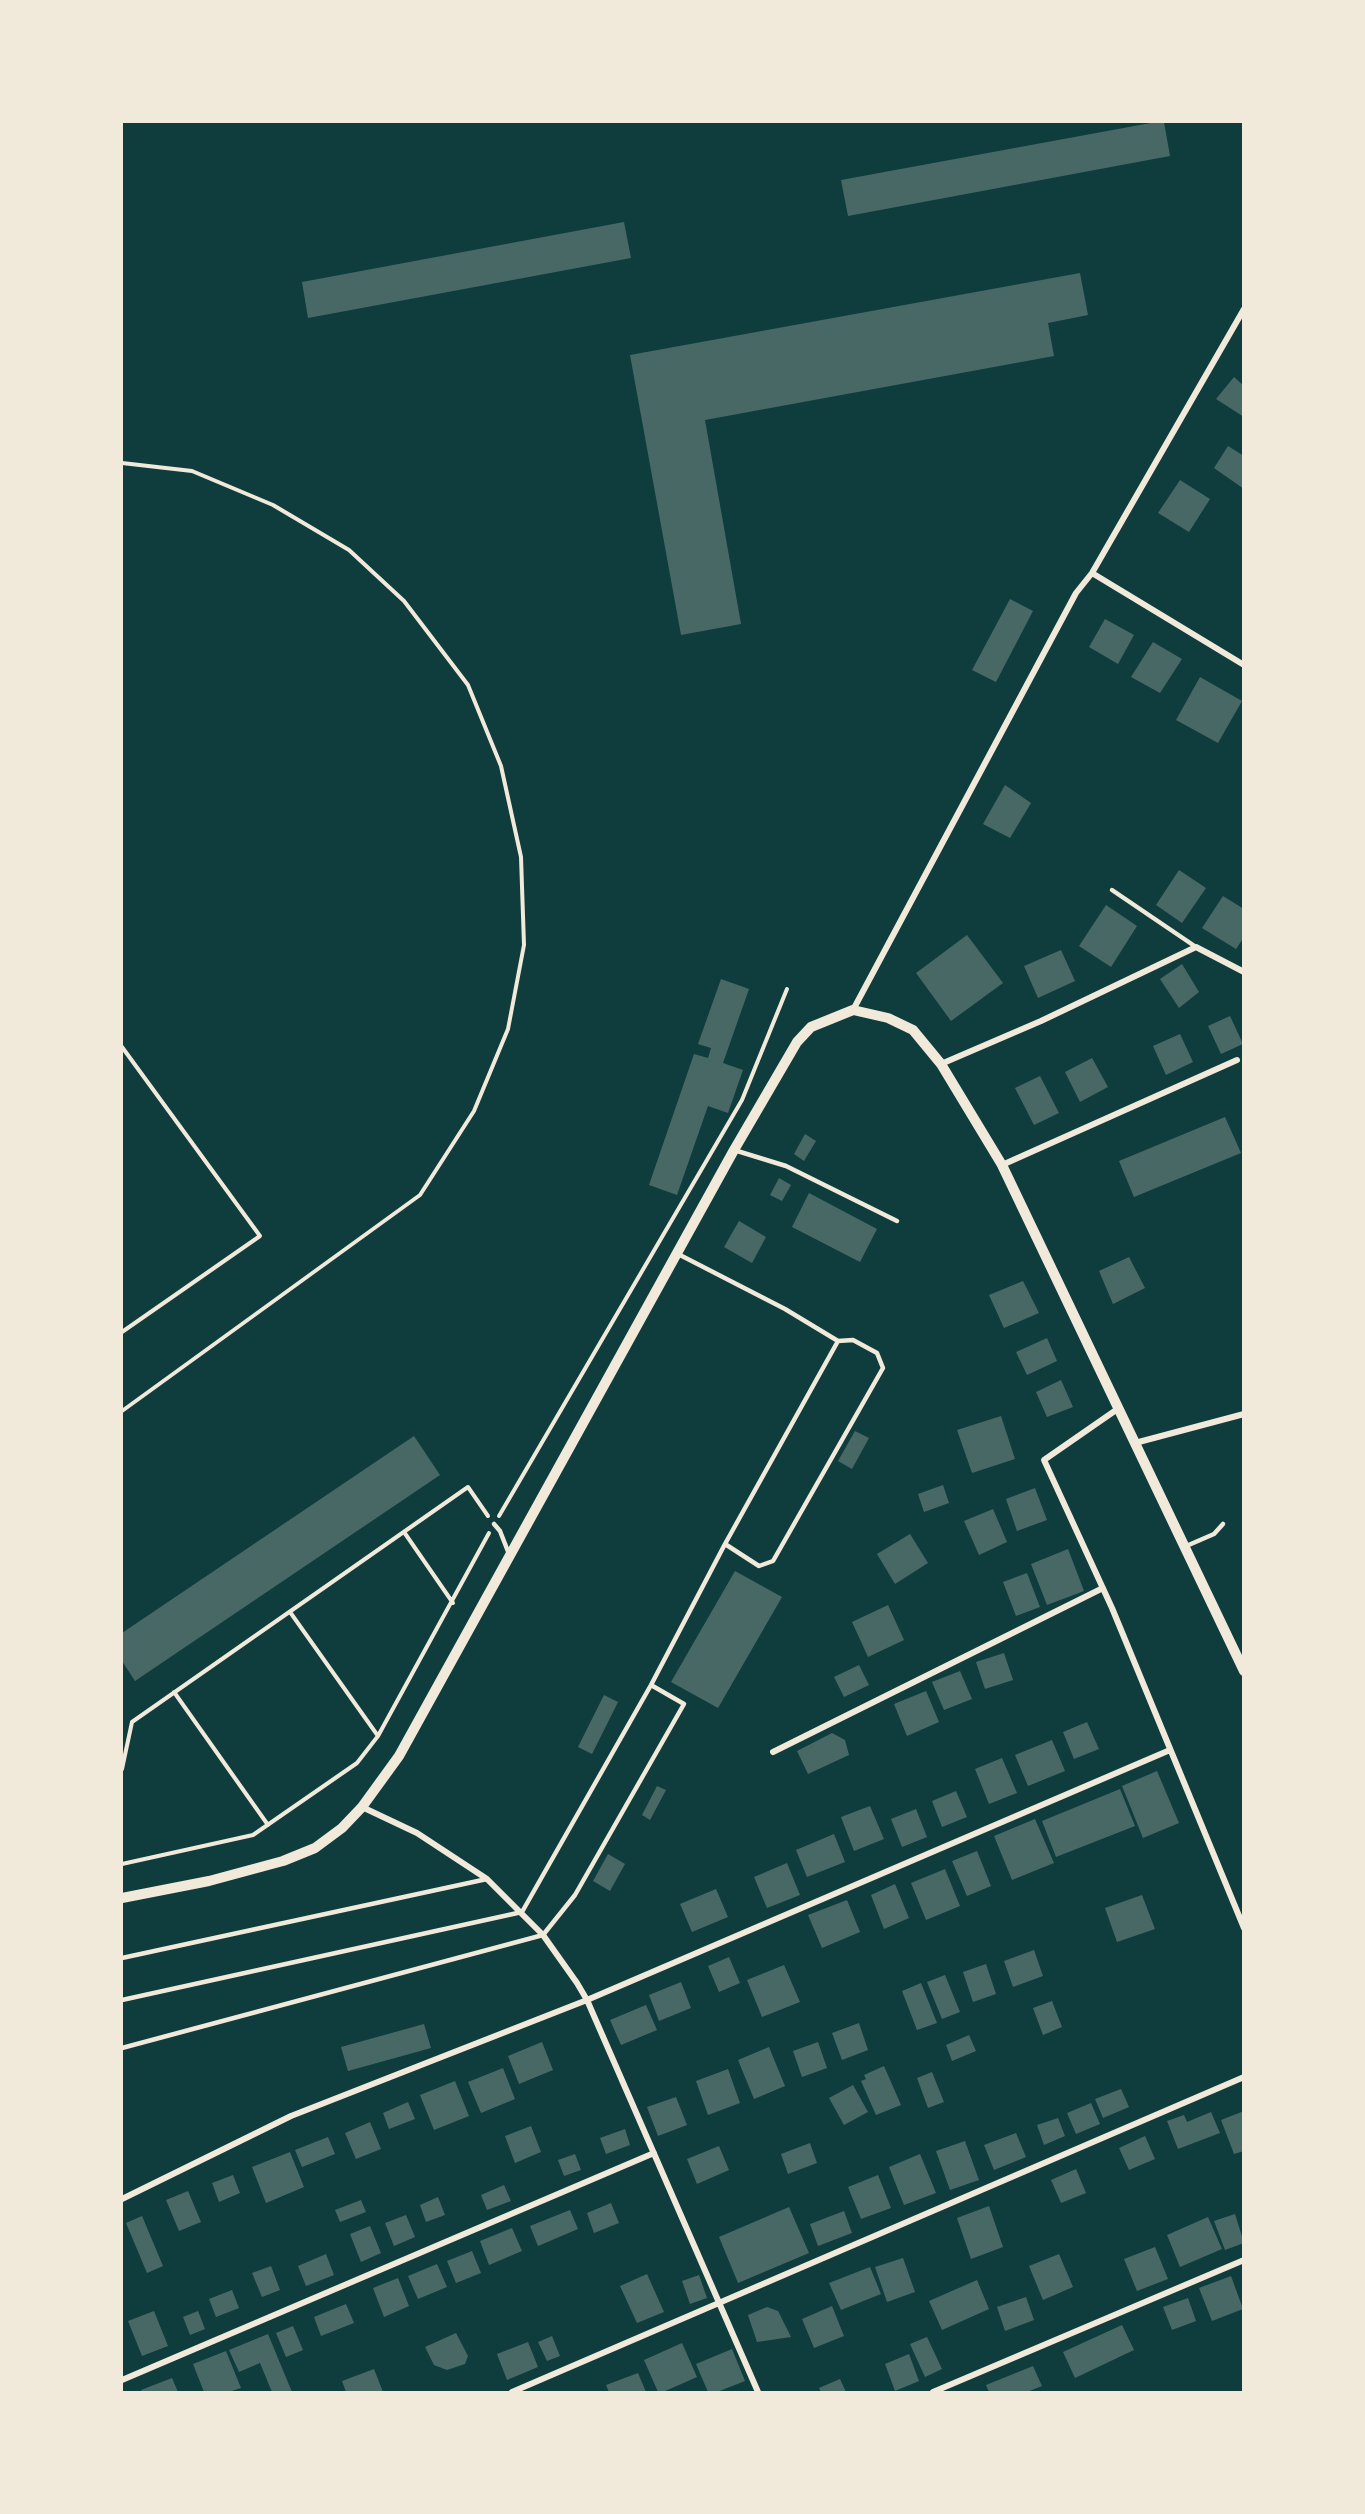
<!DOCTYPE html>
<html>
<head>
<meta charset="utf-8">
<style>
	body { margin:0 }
	#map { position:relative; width:1365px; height:2514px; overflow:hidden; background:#0f3d3e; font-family:"Open Sans",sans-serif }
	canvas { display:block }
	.frame { position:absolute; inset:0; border:123px solid #f1e9da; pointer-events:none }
</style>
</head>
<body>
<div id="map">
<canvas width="1365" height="2514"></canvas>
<div class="frame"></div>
</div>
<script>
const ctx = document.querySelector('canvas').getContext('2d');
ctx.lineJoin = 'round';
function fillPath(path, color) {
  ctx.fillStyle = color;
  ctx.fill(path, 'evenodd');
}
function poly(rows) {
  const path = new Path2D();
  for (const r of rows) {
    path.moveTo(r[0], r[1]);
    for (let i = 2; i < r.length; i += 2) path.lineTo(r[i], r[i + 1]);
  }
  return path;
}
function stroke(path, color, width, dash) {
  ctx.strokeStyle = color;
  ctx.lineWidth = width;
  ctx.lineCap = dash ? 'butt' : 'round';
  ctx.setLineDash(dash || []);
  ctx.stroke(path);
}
const building = poly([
	[1156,122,1164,122,1170,156,848,216,841,180],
	[624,222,631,258,308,318,302,282],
	[1080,273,1088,315,1048,323,1054,356,705,420,741,624,681,635,630,355],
	[1234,377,1244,386,1244,417,1216,399],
	[1228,446,1244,456,1244,489,1214,468],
	[1180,480,1210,499,1189,532,1158,513],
	[1010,599,1033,611,996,682,972,670],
	[1105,619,1134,635,1118,664,1089,647],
	[1153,642,1182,659,1160,693,1131,677],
	[1200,677,1242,701,1218,743,1176,720],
	[1005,785,1031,803,1010,838,983,824],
	[1179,870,1206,888,1182,923,1156,905],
	[1223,896,1244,909,1244,937,1236,949,1202,928],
	[1106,905,1137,926,1111,967,1079,946],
	[967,935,1003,983,951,1021,916,973],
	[1061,950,1075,981,1038,998,1024,966],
	[1182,964,1199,992,1179,1008,1160,979],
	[721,979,749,989,723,1063,743,1070,728,1113,708,1106,677,1195,649,1185,694,1054,708,1058,711,1048,698,1044],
	[1230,1016,1243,1044,1221,1054,1208,1026],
	[1180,1034,1193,1062,1166,1075,1153,1046],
	[1092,1058,1108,1087,1080,1102,1065,1072],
	[1040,1076,1059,1113,1034,1125,1015,1088],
	[1225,1117,1241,1153,1134,1197,1119,1161],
	[805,1134,816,1141,804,1161,794,1154],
	[779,1178,791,1185,782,1201,770,1195],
	[809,1193,877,1229,860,1262,792,1227],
	[739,1221,766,1237,752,1263,724,1247],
	[1129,1257,1145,1288,1113,1304,1099,1271],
	[1023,1281,1039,1313,1004,1328,989,1295],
	[1047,1338,1057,1361,1027,1375,1016,1352],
	[1061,1380,1073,1407,1047,1417,1036,1392],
	[1001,1416,1015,1459,972,1473,957,1430],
	[855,1431,869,1438,852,1469,838,1461],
	[414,1436,440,1475,135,1681,122,1661,122,1633],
	[943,1485,949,1503,924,1512,918,1494],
	[1035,1488,1047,1520,1017,1531,1006,1499],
	[993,1509,1007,1542,979,1555,964,1521],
	[910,1534,928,1563,895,1584,877,1554],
	[1068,1549,1084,1591,1047,1605,1031,1564],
	[735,1571,782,1597,718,1708,671,1682],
	[1027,1573,1040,1607,1016,1616,1003,1582],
	[888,1605,904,1640,868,1657,852,1622],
	[1004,1653,1013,1680,985,1689,976,1662],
	[859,1665,869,1685,844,1697,834,1677],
	[960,1671,972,1699,944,1710,932,1682],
	[926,1691,939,1722,907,1736,894,1704],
	[604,1695,618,1702,592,1754,578,1747],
	[1087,1722,1099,1749,1074,1759,1063,1732],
	[832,1733,845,1740,849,1755,808,1774,797,1751],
	[1052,1740,1065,1771,1028,1786,1015,1755],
	[1002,1758,1017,1793,989,1804,975,1769],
	[1157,1771,1179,1823,1143,1838,1122,1786],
	[657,1786,666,1790,650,1820,642,1815],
	[1120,1789,1135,1826,1056,1857,1042,1821],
	[956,1791,967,1817,942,1827,932,1801],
	[870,1806,884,1839,854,1851,841,1817],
	[916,1809,927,1837,902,1847,891,1819],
	[1035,1819,1054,1863,1012,1880,994,1836],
	[834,1834,845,1862,807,1877,796,1850],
	[977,1851,991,1886,967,1896,952,1861],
	[608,1854,625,1864,610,1891,593,1881],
	[787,1863,800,1895,767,1908,754,1877],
	[945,1869,960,1906,926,1920,911,1883],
	[895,1884,909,1918,884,1929,871,1895],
	[716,1889,728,1917,692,1932,680,1904],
	[1142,1895,1155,1929,1117,1942,1105,1908],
	[847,1900,860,1932,822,1948,808,1915],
	[1034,1950,1043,1976,1013,1987,1004,1961],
	[729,1957,740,1983,719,1992,708,1966],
	[986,1964,996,1994,973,2002,963,1972],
	[784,1965,800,2002,762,2017,747,1980],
	[945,1975,960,2012,942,2019,927,1982],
	[681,1982,691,2008,659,2021,649,1995],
	[921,1983,937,2023,917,2030,902,1991],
	[1052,2001,1062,2027,1043,2035,1033,2008],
	[646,2005,657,2030,621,2045,610,2020],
	[859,2023,868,2050,842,2060,832,2033],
	[424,2024,431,2048,348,2071,341,2047],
	[969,2035,976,2051,952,2061,946,2045],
	[542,2042,553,2070,519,2084,508,2056],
	[818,2042,827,2068,802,2077,793,2051],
	[769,2047,785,2086,754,2099,738,2060],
	[884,2066,901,2105,876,2115,861,2081,866,2079,864,2075],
	[503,2068,515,2099,481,2113,468,2082],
	[728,2069,740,2103,708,2115,696,2081],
	[932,2072,944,2102,928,2108,917,2078],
	[455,2081,469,2116,434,2130,420,2095],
	[853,2085,868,2112,844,2125,829,2098],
	[1121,2089,1129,2107,1103,2118,1095,2099],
	[676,2097,687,2125,658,2136,647,2107],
	[408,2102,415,2119,389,2129,383,2113],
	[1091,2103,1100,2124,1076,2134,1067,2113],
	[1244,2111,1244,2151,1234,2154,1221,2120],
	[1211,2112,1220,2133,1178,2149,1167,2121,1184,2115,1187,2122],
	[1058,2118,1065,2136,1044,2145,1037,2125],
	[370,2122,381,2149,356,2159,345,2133],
	[531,2126,541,2152,515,2163,505,2136],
	[625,2129,630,2145,606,2154,600,2138],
	[1016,2133,1026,2157,994,2170,984,2145],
	[1145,2136,1155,2159,1129,2170,1119,2148],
	[328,2137,335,2154,302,2167,295,2150],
	[965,2141,979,2180,950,2190,936,2151],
	[810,2143,817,2163,788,2174,781,2154],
	[719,2146,729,2170,697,2184,687,2159],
	[290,2152,304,2187,266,2203,252,2167],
	[575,2154,581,2170,564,2176,558,2160],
	[920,2154,936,2193,904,2205,889,2167],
	[1076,2169,1086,2193,1061,2203,1051,2180],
	[233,2175,240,2193,219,2202,212,2183],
	[878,2175,891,2208,861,2219,848,2187],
	[504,2185,511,2201,487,2210,481,2195],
	[188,2191,201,2222,179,2231,166,2200],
	[438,2197,445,2215,426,2222,420,2205],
	[361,2200,366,2212,340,2222,335,2210],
	[611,2203,619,2223,594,2233,587,2213],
	[989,2206,1003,2247,971,2259,957,2218],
	[789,2207,809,2253,738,2283,719,2237],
	[570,2210,578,2229,538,2246,530,2226],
	[844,2211,852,2233,818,2246,810,2224],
	[1235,2214,1244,2243,1225,2250,1214,2221],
	[406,2215,415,2237,394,2246,385,2223],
	[142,2216,163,2266,147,2273,126,2223],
	[1208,2217,1222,2249,1180,2267,1167,2235],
	[370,2226,381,2253,361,2262,350,2234],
	[512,2228,522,2251,489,2265,480,2241],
	[1155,2247,1168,2279,1137,2291,1124,2259],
	[472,2251,481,2273,456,2283,447,2261],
	[326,2254,334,2275,306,2286,298,2266],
	[1059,2254,1073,2287,1043,2300,1029,2266],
	[903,2258,915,2292,887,2302,875,2267],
	[437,2264,447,2287,418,2299,408,2276],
	[271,2266,280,2290,262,2297,252,2273],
	[870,2267,881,2294,841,2310,829,2283],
	[647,2274,664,2312,637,2323,620,2286],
	[699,2275,707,2298,690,2304,682,2281],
	[1231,2276,1243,2309,1212,2321,1199,2288],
	[398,2278,409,2306,384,2317,373,2288],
	[977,2280,989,2309,942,2330,929,2301],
	[232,2290,239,2308,216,2317,209,2299],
	[1026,2297,1034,2320,1005,2331,997,2307],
	[1188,2298,1196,2321,1172,2330,1163,2307],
	[346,2304,354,2323,321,2336,314,2317],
	[832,2306,844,2336,814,2348,802,2319],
	[767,2307,778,2311,791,2337,757,2342,748,2315],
	[154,2311,168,2346,142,2356,128,2321],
	[198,2311,205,2329,190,2335,183,2317],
	[1122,2325,1134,2350,1075,2378,1063,2352],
	[293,2326,303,2350,286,2357,276,2333],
	[456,2333,468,2356,465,2364,447,2370,434,2365,425,2347],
	[268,2334,292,2392,272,2392,260,2363,239,2372,229,2350],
	[552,2336,560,2356,547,2361,538,2342],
	[927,2337,942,2369,925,2377,910,2344],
	[528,2342,538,2367,507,2380,497,2354],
	[682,2343,697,2377,663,2392,658,2392,644,2360],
	[732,2349,745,2381,717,2392,708,2392,696,2364],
	[226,2351,241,2388,229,2392,204,2392,193,2364],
	[909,2354,919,2381,895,2391,885,2364],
	[1033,2366,1042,2386,1027,2392,989,2392,986,2385],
	[374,2369,383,2392,346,2392,342,2381],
	[638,2373,646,2392,609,2392,606,2385],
	[172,2378,178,2392,142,2392,141,2390],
	[840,2379,846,2392,821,2392,819,2388]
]);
const path = poly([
	[122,463,192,471,273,505,349,550,404,601,468,685,501,766,521,857,524,945,508,1029,474,1111,420,1195,122,1411],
	[122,1047,260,1236,122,1332],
	[499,1516,742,1100,787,989],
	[404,1532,453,1603],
	[290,1612,378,1736],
	[174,1692,268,1825],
	[122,1769,132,1722,468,1487,488,1516],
	[122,1864,253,1835,357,1763,378,1736,489,1533]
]);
const service = poly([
	[1112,890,1196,947],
	[734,1150,786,1166,897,1221],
	[494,1524,500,1531,509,1554],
	[725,1544,759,1566,773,1561,883,1368,877,1353,853,1340,838,1341],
	[1184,1547,1214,1534,1223,1524],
	[122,1958,487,1879],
	[122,2000,522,1912,651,1685,725,1544,838,1341,785,1309,678,1254],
	[122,2048,543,1935,575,1895,684,1704,651,1685]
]);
const minor = poly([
	[1092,573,1244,665],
	[853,1010,1076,593,1092,573,1244,309],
	[941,1064,1041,1021,1196,947,1244,972],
	[1002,1165,1237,1060],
	[1119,1408,1044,1460,1112,1608,1244,1928],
	[1135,1443,1244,1414],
	[773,1752,1103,1588],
	[362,1807,417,1833,487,1879,543,1935,577,1983,587,2000,758,2392],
	[122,2199,291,2116,587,2000,1170,1750],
	[122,2380,654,2153],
	[512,2392,1244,2077],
	[933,2392,1244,2260]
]);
const tertiary = poly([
	[122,1898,209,1881,283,1861,315,1848,342,1828,362,1807,399,1756,734,1150,797,1042,811,1027,853,1010,888,1018,913,1030,941,1064,1002,1165,1244,1671]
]);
fillPath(building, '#486865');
stroke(path, '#f1e9da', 4);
stroke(service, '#f1e9da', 4.5);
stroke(minor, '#f1e9da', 6);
stroke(tertiary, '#f1e9da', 10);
</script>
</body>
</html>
